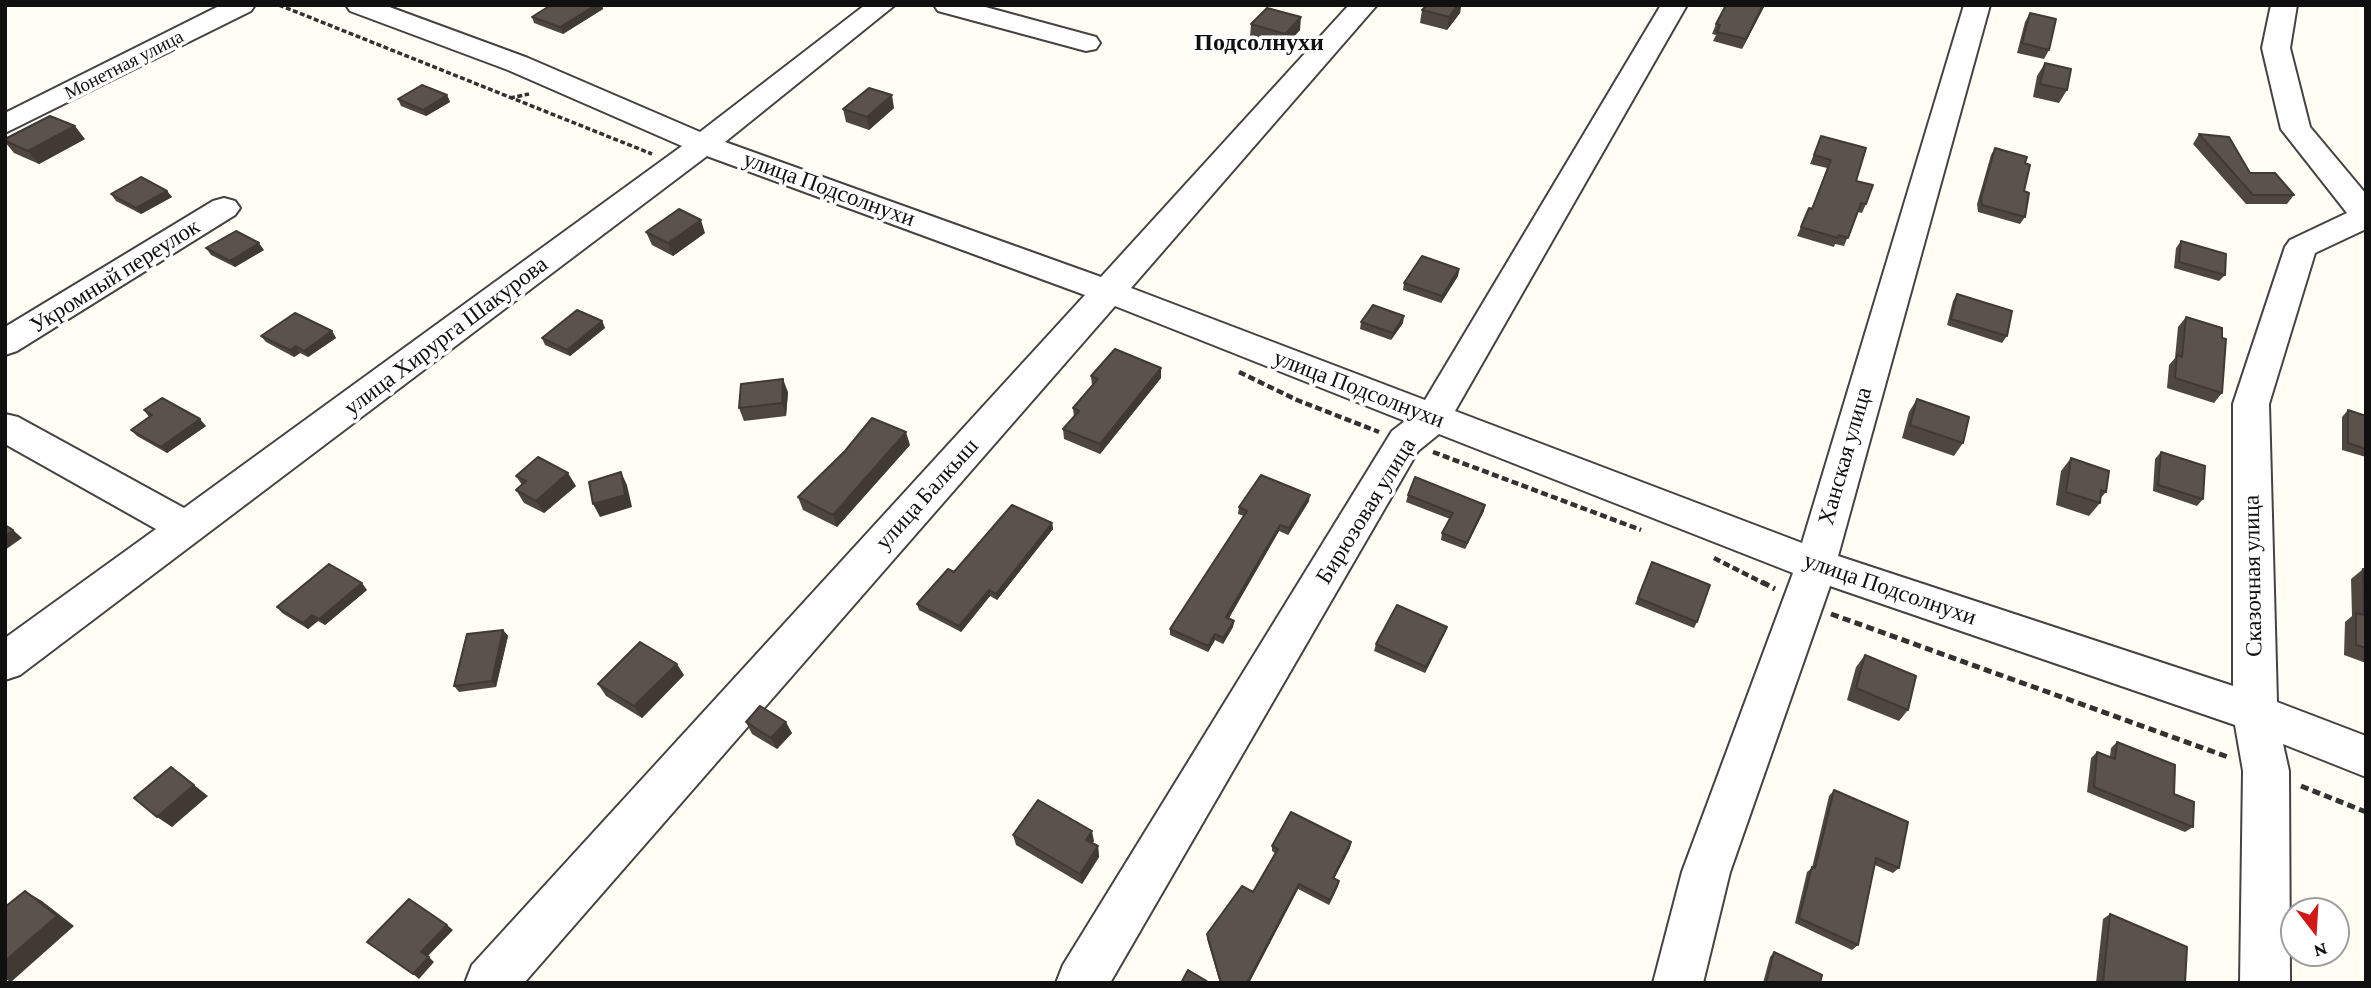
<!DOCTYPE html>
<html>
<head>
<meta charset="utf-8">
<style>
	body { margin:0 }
	#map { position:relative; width:2371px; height:988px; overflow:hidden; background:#fffdf4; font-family:"Crimson Pro",serif }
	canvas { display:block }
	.frame { position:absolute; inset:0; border:7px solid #101010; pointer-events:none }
	.north { position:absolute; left:2280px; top:897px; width:70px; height:70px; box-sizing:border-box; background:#fff; border:2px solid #9f9f9f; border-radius:50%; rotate:163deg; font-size:19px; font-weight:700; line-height:28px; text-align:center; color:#101010 }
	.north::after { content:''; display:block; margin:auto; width:24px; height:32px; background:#d21817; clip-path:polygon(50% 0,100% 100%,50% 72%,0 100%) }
</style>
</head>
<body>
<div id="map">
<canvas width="2371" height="988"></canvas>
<div class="frame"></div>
<div class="north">N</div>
</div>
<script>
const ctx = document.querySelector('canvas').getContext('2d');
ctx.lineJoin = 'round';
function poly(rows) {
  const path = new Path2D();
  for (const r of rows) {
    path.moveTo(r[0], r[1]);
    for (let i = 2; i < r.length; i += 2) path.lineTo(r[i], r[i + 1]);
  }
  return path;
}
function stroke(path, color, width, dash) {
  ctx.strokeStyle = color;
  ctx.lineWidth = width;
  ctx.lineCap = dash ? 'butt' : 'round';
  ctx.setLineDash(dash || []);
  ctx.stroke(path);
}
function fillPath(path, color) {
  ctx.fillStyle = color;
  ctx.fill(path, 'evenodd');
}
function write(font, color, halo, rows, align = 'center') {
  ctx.font = font + ' "Crimson Pro",serif';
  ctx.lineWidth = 7;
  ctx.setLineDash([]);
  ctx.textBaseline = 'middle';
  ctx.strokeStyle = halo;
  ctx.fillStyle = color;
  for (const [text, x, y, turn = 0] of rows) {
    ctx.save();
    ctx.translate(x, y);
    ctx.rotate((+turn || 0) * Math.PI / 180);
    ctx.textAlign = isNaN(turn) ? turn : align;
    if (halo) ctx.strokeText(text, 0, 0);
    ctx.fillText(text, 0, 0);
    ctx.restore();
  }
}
const pathFar2 = poly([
	[279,5,652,154],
	[510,98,529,94]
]);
const pathFar1 = poly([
	[1239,372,1297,400,1379,432],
	[1433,452,1641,530],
	[1714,558,1765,584]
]);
const path = poly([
	[1762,582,1775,589],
	[1831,614,2228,757],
	[2301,786,2366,812]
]);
const minor = poly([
	[221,5,255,5,251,11,5,133,5,113,221,5],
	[346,5,384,5,528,58,700,132,865,5,895,5,725,142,1101,277,1349,5,1377,5,1131,288,1425,400,1661,5,1687,5,1455,411,1802,543,1964,5,1990,5,1838,556,2233,686,2233,404,2285,247,2290,240,2347,213,2281,129,2262,48,2271,5,2297,5,2290,48,2310,127,2366,194,2366,229,2315,253,2269,404,2277,702,2366,736,2366,777,2283,744,2289,771,2290,983,2240,983,2243,771,2235,725,1830,586,1730,872,1703,983,1653,983,1682,872,1793,573,1439,434,1418,451,1110,983,1056,983,1063,965,1392,431,1405,421,1115,306,524,983,465,983,472,965,1085,295,707,156,20,675,5,680,5,638,156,529,5,444,5,414,18,417,184,508,682,146,508,70,350,11,346,5],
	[934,5,978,5,1096,37,1100,43,1096,49,1086,51,938,11,934,5],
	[224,198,235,201,240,208,235,215,17,351,5,355,5,327,213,201,224,198]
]);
const wall = poly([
	[551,5,602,5,603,9,563,34,534,23,532,17],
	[1427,5,1461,5,1460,13,1447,30,1420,23,1422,10],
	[1765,5,1742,49,1713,41,1716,35,1712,34,1716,24],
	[2030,13,2049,50,2044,59,2017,53,2025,22],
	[1251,24,1300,30,1284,47,1250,37],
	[2045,63,2067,90,2059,103,2033,97,2037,76],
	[447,95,450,102,426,116,401,106,398,99],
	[894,108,869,130,846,122,843,109],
	[2199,134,2250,173,2294,195,2287,204,2246,204,2193,144],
	[1821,136,1856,181,1866,204,1862,213,1858,212,1844,246,1835,244,1834,247,1797,236,1809,208,1812,208,1827,168,1810,164],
	[5,139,85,139,39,164,14,153,5,142],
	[1995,148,2025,163,2025,217,2020,224,1978,212,1977,204,1991,155],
	[167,191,172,197,141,214,116,201,111,194],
	[646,232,705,233,673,256,652,245],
	[2181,241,2225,275,2219,281,2174,268,2176,248],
	[206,248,264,250,235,267,211,255],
	[1459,269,1458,276,1441,303,1403,290,1404,283],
	[1957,294,2007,336,2002,343,1947,325,1953,301],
	[2186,317,2222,338,2222,393,2214,403,2167,388,2169,365,2175,358,2178,327],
	[602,321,605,328,570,356,545,345,542,338],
	[1361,322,1403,323,1391,340,1360,329],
	[332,331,336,338,308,357,300,353,294,357,266,342,261,336],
	[1091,376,1161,378,1100,454,1064,439,1063,429,1074,417,1073,408,1092,386],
	[788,392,786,416,744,421,739,408],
	[1917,399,1963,443,1954,456,1902,438,1909,412],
	[144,410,206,426,167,453,137,436,131,430,149,417],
	[2348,410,2366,416,2366,457,2342,450,2342,417],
	[910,445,837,527,803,510,798,497],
	[2161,452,2203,499,2197,506,2153,491,2155,459],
	[2071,458,2106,492,2100,499,2100,503,2089,516,2056,505,2061,471],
	[516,476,576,486,544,513,524,503,516,490,522,485],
	[1408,495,1484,511,1465,549,1441,540,1442,533,1450,519,1406,502],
	[1309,501,1288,535,1279,531,1229,618,1234,621,1233,627,1223,644,1215,640,1208,652,1170,635,1170,629,1244,516,1238,514,1239,507],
	[1052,523,1053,529,997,600,990,596,961,632,919,610,917,604,954,572],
	[1652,562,1697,622,1694,628,1635,604],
	[2363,569,2366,570,2366,663,2344,655,2345,622,2352,616,2351,579],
	[367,590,325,625,318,621,308,629,282,613,277,607],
	[1447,627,1445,633,1425,673,1374,651,1376,644],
	[503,630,508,636,496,687,459,692,454,686],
	[1865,655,1908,710,1899,721,1847,700,1856,667],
	[684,675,642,718,606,696,598,684],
	[746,722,792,733,777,749,752,734],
	[2117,742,2174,794,2193,827,2185,832,2087,792,2091,758,2097,752,2110,757,2111,748],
	[1834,790,1899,868,1893,873,1875,865,1858,945,1852,950,1795,923,1807,872,1812,868,1829,796],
	[1013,835,1094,841,1092,843,1098,846,1099,857,1082,884,1016,845],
	[1351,842,1350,848,1334,878,1339,881,1338,886,1329,905,1298,889,1249,983,1220,983,1207,939,1207,934,1253,892,1275,853,1272,851,1272,846],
	[2110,914,2185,983,2096,983,2103,919],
	[1774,952,1820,983,1763,983,1770,957]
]);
const shadedWall = poly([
	[596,5,602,5,603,9,563,34,560,27],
	[1458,5,1461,5,1460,13,1447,30,1449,17],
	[1763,5,1765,5,1742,49,1746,39],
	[1301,17,1300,30,1284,47,1285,34],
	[447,95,450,102,426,116,423,110],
	[892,95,894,108,869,130,867,117],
	[75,126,85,139,39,164,28,151],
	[167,191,172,197,141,214,136,208],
	[701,220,705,233,673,256,668,243],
	[259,243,264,250,235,267,230,261],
	[1459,269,1458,276,1441,303,1442,296],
	[1404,316,1403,323,1391,340,1393,333],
	[602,321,605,328,570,356,567,350],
	[332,331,336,338,308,357,304,351],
	[296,346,300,353,294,357,290,350],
	[1161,368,1161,378,1100,454,1100,444],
	[783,379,788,392,786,416,782,403],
	[200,419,206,426,167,453,161,447],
	[906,432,910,445,837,527,833,515],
	[621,472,627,485,632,507,600,517,593,504],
	[568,473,576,486,544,513,536,501],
	[1310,495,1309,501,1288,535,1289,528],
	[1485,505,1484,511,1465,549,1467,543],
	[1052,523,1053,529,997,600,996,594],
	[1280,525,1279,531,1226,623,1226,617],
	[13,530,22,538,5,550,5,536],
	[362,583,367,590,325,625,319,619],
	[989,590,990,596,961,632,959,626],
	[312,615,318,621,308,629,303,623],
	[1234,621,1233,627,1223,644,1223,638],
	[1447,627,1445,633,1425,673,1426,667],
	[503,630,508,636,496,687,492,681],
	[1215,634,1215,640,1208,652,1208,646],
	[677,664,684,675,642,718,634,706],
	[786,722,792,733,777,749,771,738],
	[194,785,208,796,172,827,157,817],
	[1092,831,1094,841,1088,850,1086,840],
	[1351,842,1350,848,1332,883,1333,878],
	[1098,846,1099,857,1082,884,1080,874],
	[1339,881,1338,886,1329,905,1330,900],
	[1299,884,1298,889,1249,983,1247,983],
	[25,891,42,901,74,926,11,982,5,979,5,961],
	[447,925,453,930,427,957,421,952],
	[429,957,434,962,419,979,413,974]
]);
const building = poly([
	[551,5,596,5,560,27,532,17,551,5],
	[1427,5,1458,5,1449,17,1422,10,1427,5],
	[1726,5,1763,5,1746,39,1717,32,1720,25,1716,24,1726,5],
	[1267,8,1301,17,1285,34,1251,24,1267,8],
	[2030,13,2056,19,2049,50,2022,43,2030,13],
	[2045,63,2071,69,2067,90,2040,84,2045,63],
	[422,85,447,95,423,110,398,99,422,85],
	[869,88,892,95,867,117,843,109,869,88],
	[50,116,75,126,28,151,5,141,5,139,50,116],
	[2199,134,2229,137,2250,173,2275,173,2294,195,2253,195,2199,134],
	[1821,136,1866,148,1856,181,1873,185,1866,204,1861,203,1848,238,1839,235,1838,238,1801,227,1809,208,1812,209,1831,160,1814,155,1821,136],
	[1995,148,2027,157,2025,163,2030,165,2024,191,2029,193,2025,217,1982,205,1981,198,1995,148],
	[141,177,167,191,136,208,111,194,141,177],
	[679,209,701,220,668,243,646,232,679,209],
	[236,231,259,243,230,261,206,248,236,231],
	[2181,241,2226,254,2225,275,2179,262,2181,241],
	[1422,256,1459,269,1442,296,1404,283,1422,256],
	[1957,294,2012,311,2007,336,1951,319,1957,294],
	[1373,305,1404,316,1393,333,1361,322,1373,305],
	[577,310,602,321,567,350,542,338,577,310],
	[295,313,332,331,304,351,296,346,290,350,261,336,295,313],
	[2186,317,2222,328,2222,338,2226,339,2222,393,2175,378,2177,355,2182,357,2186,317],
	[1115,349,1161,368,1100,444,1063,429,1079,411,1073,408,1098,379,1091,376,1115,349],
	[783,379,782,403,739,408,741,384,783,379],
	[162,398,200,419,161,447,131,430,152,415,144,410,162,398],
	[1917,399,1969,417,1963,443,1910,425,1917,399],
	[2348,410,2366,416,2366,449,2348,443,2348,410],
	[872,418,906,432,833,515,798,497,845,451,872,418],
	[2161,452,2205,466,2203,499,2158,485,2161,452],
	[538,457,568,473,536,501,516,490,526,481,516,476,538,457],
	[2071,458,2109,471,2106,492,2101,490,2100,503,2066,492,2071,458],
	[621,472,625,495,593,504,589,482,621,472],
	[1261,475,1310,495,1289,528,1280,525,1226,617,1234,621,1223,638,1215,634,1208,646,1170,629,1247,511,1239,507,1261,475],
	[1415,477,1485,505,1467,543,1442,533,1453,513,1408,495,1415,477],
	[1012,505,1052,523,996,594,989,590,959,626,917,604,948,569,954,572,1012,505],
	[5,525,13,530,5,536,5,525],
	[1652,562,1710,585,1697,622,1638,598,1652,562],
	[329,564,362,583,319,619,312,615,303,623,277,607,329,564],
	[2363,569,2366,570,2366,648,2356,645,2356,613,2364,615,2363,569],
	[1397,605,1447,627,1426,667,1376,644,1397,605],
	[503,630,492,681,454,686,467,634,503,630],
	[640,642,677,664,634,706,598,684,640,642],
	[1865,655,1916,676,1908,710,1856,688,1865,655],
	[760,706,786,722,771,738,746,722,760,706],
	[2117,742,2175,765,2174,794,2194,802,2193,827,2094,787,2097,752,2115,759,2117,742],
	[171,767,194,785,157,817,134,798,171,767],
	[1834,790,1908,822,1899,868,1876,858,1858,945,1799,918,1812,867,1815,868,1834,790],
	[1038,800,1092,831,1086,840,1098,846,1080,874,1013,835,1038,800],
	[1291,812,1351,842,1333,878,1339,881,1330,900,1299,884,1247,983,1221,983,1207,934,1242,886,1253,892,1278,849,1272,846,1291,812],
	[25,891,57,916,5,961,5,907,25,891],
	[409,899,447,925,421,952,429,957,413,974,367,942,409,899],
	[2110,914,2187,947,2185,983,2103,983,2110,914],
	[1774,952,1822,975,1820,983,1766,983,1774,952],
	[1188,970,1210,983,1181,983,1188,970]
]);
const farStreetnames = [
	["Монетная улица",124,65,-27]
];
const streetNames = [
	["улица Подсолнухи",829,189,20],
	["Укромный переулок",115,276,-32],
	["улица Хирурга Шакурова",446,336,-37],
	["улица Подсолнухи",1359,389,21],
	["Ханская улица",1845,456,-74],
	["улица Балкыш",927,494,-48],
	["Бирюзовая улица",1366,511,-58],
	["Сказочная улица",2253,576,-91],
	["улица Подсолнухи",1890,589,19]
];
const farDistrictnames = [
	["Подсолнухи",1259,43]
];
stroke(minor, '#434343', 4);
stroke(pathFar2, '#323232', 3.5, [5, 2.5]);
stroke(pathFar1, '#323232', 4.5, [7, 3.5]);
stroke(path, '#323232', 5, [8, 4.5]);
fillPath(minor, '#fff');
fillPath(wall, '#4e4740');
fillPath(shadedWall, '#403934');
fillPath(building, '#5b524b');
stroke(building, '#403934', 2);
write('19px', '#101010', '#fff', farStreetnames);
write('23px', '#101010', '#fff', streetNames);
write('bold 24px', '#101010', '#fff', farDistrictnames);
</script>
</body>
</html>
